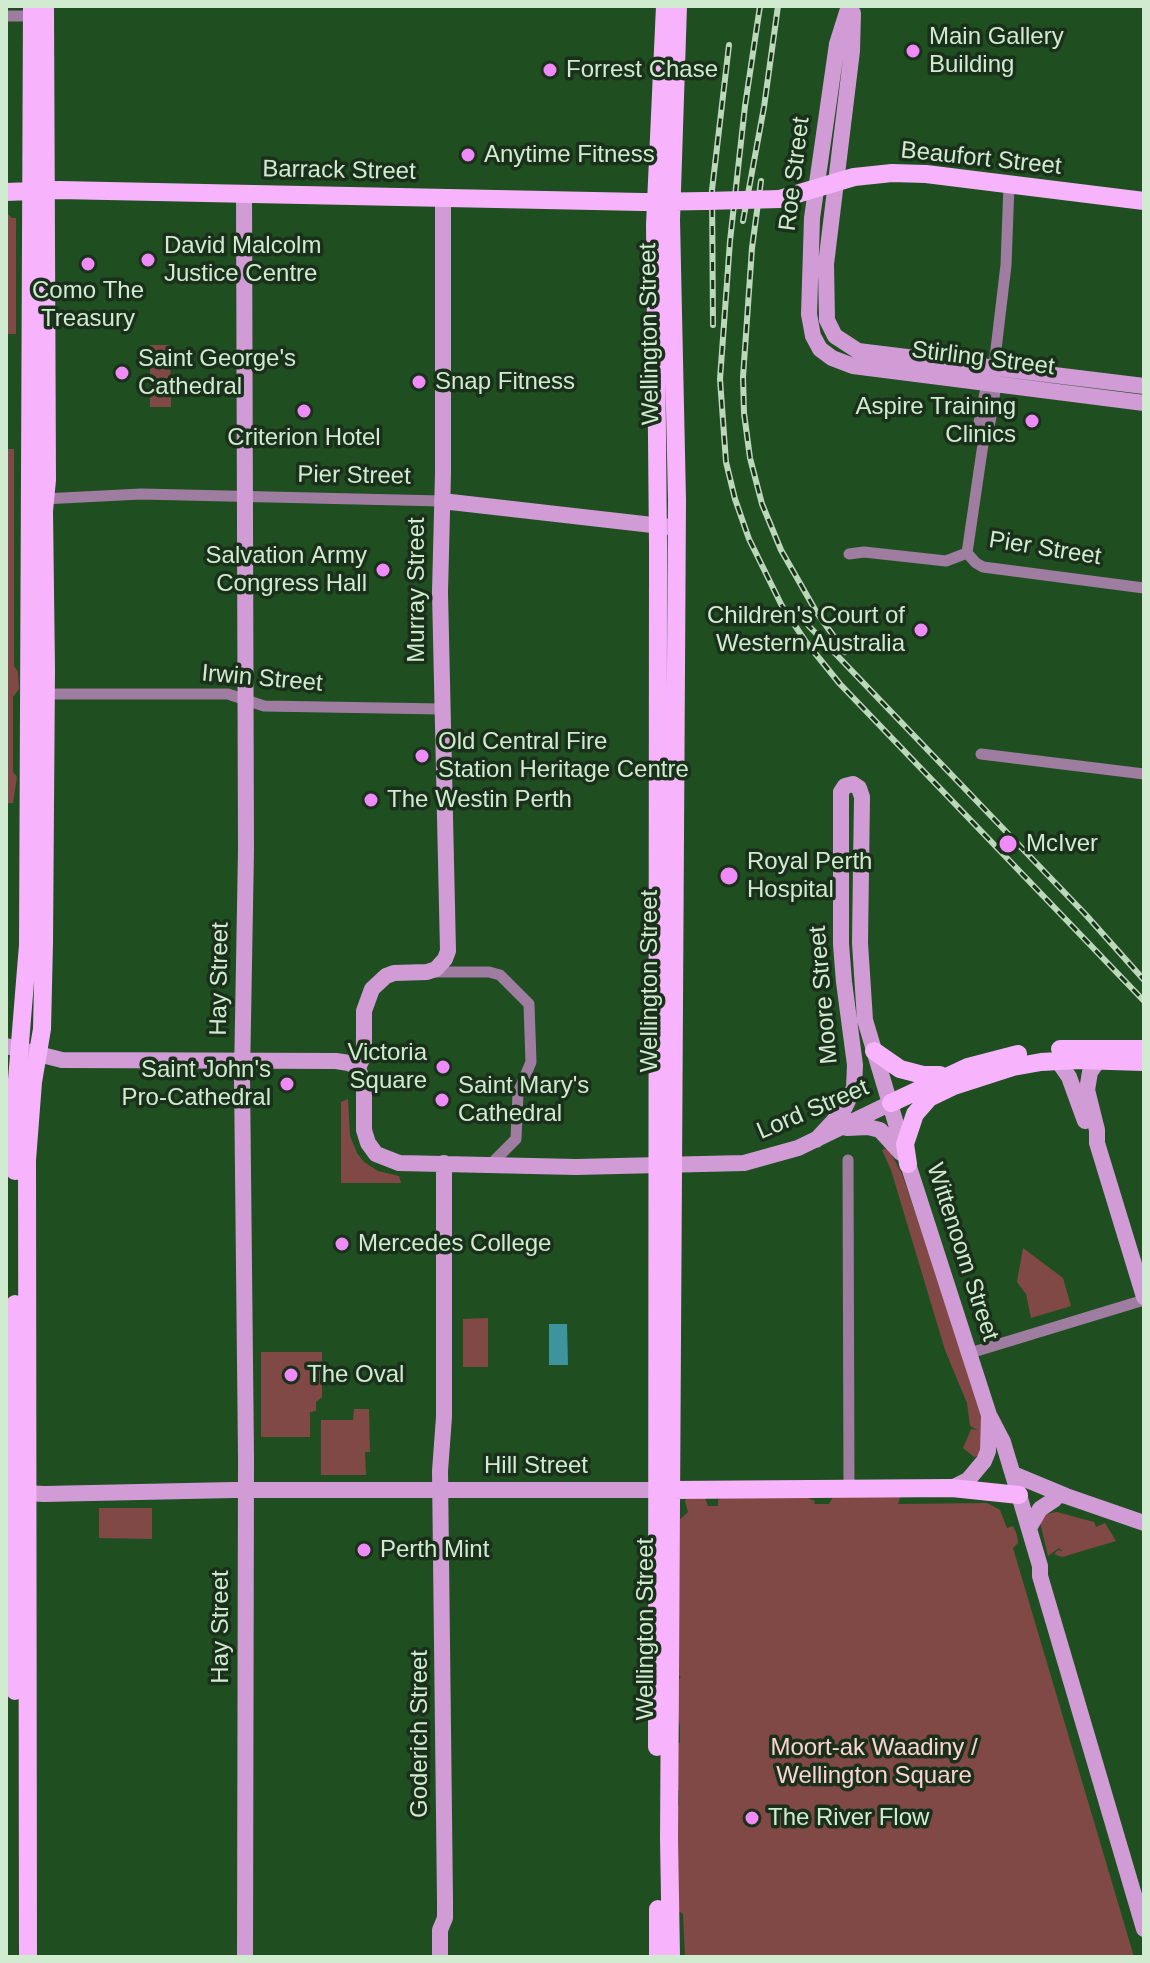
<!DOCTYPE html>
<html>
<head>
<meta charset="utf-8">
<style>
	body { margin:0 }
	#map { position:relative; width:1150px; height:1963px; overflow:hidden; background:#1f4f20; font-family:Arial,sans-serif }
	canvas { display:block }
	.frame { position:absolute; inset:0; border:8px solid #d0ebcf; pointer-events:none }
</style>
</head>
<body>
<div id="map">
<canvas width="1150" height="1963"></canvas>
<div class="frame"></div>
</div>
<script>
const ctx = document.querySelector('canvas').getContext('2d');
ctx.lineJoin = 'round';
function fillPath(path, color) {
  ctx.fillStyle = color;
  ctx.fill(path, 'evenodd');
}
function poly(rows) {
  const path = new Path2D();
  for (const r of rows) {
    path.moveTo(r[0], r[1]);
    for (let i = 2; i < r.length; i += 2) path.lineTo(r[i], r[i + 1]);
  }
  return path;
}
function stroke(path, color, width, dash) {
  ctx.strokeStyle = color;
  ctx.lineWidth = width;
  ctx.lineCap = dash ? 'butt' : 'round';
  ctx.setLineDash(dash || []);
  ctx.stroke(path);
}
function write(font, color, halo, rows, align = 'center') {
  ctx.font = font + ' Arial,sans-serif';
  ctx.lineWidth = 7;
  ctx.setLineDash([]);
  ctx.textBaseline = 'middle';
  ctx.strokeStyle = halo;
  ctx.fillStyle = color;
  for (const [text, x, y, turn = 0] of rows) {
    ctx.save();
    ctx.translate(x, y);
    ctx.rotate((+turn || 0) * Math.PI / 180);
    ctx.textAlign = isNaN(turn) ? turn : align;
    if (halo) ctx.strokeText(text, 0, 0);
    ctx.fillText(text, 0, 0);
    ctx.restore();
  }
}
const green = poly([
	[6,212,12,218,16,218,16,334,6,334],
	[150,345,170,345,171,407,150,407],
	[6,449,14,449,14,666,18,672,19,689,13,697,13,772,17,777,13,803,6,803],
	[348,1099,350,1136,357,1153,364,1162,378,1171,399,1176,401,1183,341,1183,341,1102],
	[888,1148,902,1174,917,1218,981,1413,983,1439,978,1456,974,1457,963,1448,971,1429,978,1430,970,1426,967,1403,945,1350,891,1170,882,1150],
	[1023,1248,1063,1278,1071,1306,1031,1318,1026,1294,1017,1282],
	[488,1318,488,1367,463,1367,463,1319],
	[261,1352,322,1352,322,1397,316,1402,316,1411,310,1412,310,1437,261,1437],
	[354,1409,369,1409,370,1452,365,1452,366,1475,321,1475,321,1420,353,1420],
	[689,1494,704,1495,708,1506,718,1506,718,1500,728,1494,801,1495,815,1501,814,1504,829,1504,834,1495,900,1497,898,1504,987,1503,1000,1510,1007,1528,1013,1526,1017,1535,1018,1543,1013,1548,1134,1957,685,1957,683,1914,677,1910,674,1805,679,1805,679,1791,675,1785,674,1744,680,1743,680,1727,673,1685,681,1677,673,1673,676,1523,688,1512,685,1501],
	[99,1508,152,1508,152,1539,99,1538],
	[1057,1512,1094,1522,1096,1527,1105,1523,1116,1541,1062,1557,1054,1554,1058,1550,1063,1551,1059,1548,1048,1556,1040,1522,1046,1514]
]);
const water = poly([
	[549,1324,567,1324,568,1365,549,1365]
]);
const street = poly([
	[6,16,31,16],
	[982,440,979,422,988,378],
	[43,499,141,494,442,501],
	[967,553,983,444,990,422,996,385,994,366,1006,265,1009,185],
	[967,553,976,563,983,567,1144,588],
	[849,554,864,552,946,561,967,553],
	[42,694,228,694,264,706,442,709],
	[981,754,1144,774],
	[431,972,489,972,500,975,529,1004,531,1062,518,1093,516,1139,491,1164],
	[848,1160,849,1488],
	[970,1353,1144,1300]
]);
const secondary = poly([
	[849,6,837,44,812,218,809,314,813,336,820,349,832,358,853,366,1144,403],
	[853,13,852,51,826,264,827,320,835,336,858,351,1144,386],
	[244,194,246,850,242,1077,246,1456,245,1957],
	[442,501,670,527],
	[6,1046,62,1060,336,1061,349,1063,358,1068],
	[1058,1061,1069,1077,1085,1121],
	[1098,1061,1090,1072,1087,1090,1097,1130,1097,1143,1144,1297],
	[358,1068,364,1055,364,1011,372,989,386,976,394,973,427,972,436,969,445,959,448,951,440,592,443,473,443,197],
	[358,1068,364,1084,364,1130,368,1143,376,1154,399,1163,576,1167,744,1163,798,1148,891,1103],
	[847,1128,868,1127,880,1130,901,1153],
	[816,1140,843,1111,854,1088,855,1065,844,982,841,944,841,792,845,786,853,784,859,788,862,797,860,943,865,1020,908,1164,989,1415,1003,1442,1019,1495,1040,1566,1040,1576,1144,1929],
	[1013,1474,1066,1496,1144,1523],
	[952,1488,968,1480,984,1461,988,1451,989,1417],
	[6,1492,44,1494,234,1490,669,1490],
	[1029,1528,1040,1509,1055,1499],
	[440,1957,440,1930,445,1918,445,1901,440,1471,444,1417,444,1163]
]);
const primary = poly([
	[6,192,59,190,642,202,706,201],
	[780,199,854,177,892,173,926,174,1144,201],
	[1060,1049,1144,1049],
	[874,1051,900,1069,923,1075,940,1075],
	[891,1103,968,1067,1018,1054],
	[908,1164,905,1144,915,1114,929,1098,954,1086,1013,1067,1041,1062,1078,1060,1144,1062],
	[15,1171,17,1080,28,945,32,6],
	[671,1490,952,1488,1019,1495],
	[15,1691,15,1304],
	[657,1747,658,546,655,225,665,6],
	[658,1909,658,1957],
	[28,1957,27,1160,33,1082,42,1029,44,943,46,670,44,511,47,480,45,6],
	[671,1957,669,1838,677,500,671,220,678,6]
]);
const rail = poly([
	[760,6,745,106,730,241,720,379,726,462,735,499,749,539,782,606,806,642,840,684,1144,1001],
	[761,181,752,248,743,377,744,413,750,458,762,504,781,550,817,613,845,652],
	[743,221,764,107,778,6],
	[713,325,712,190,729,45],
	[806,623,1086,915,1144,980]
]);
const primaryBridge = poly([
	[706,201,780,199]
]);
const markers = [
	[913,51,8,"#ee8bf7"],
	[550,70,8,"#ee8bf7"],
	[468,155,8,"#ee8bf7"],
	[148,260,8,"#ee8bf7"],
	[88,264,8,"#ee8bf7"],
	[122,373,8,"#ee8bf7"],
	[419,382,8,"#ee8bf7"],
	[304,411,8,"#ee8bf7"],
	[1032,421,8,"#ee8bf7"],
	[383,570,8,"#ee8bf7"],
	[921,630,8,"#ee8bf7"],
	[422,756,8,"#ee8bf7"],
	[371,800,8,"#ee8bf7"],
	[1008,844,10,"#ee8bf7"],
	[729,876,10,"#ee8bf7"],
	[443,1067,8,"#ee8bf7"],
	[287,1084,8,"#ee8bf7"],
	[442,1100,8,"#ee8bf7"],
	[342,1244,8,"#ee8bf7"],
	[291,1375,8,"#ee8bf7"],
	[364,1550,8,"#ee8bf7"],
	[752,1818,8,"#ee8bf7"]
];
const poiNames = [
	["Main Gallery",929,37],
	["Building",929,65],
	["Forrest Chase",566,70],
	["Anytime Fitness",484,155],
	["David Malcolm",164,246],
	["Justice Centre",164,274],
	["Como The",88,291,"center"],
	["Treasury",88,319,"center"],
	["Saint George's",138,359],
	["Cathedral",138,387],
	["Snap Fitness",435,382],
	["Aspire Training",1016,407,"right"],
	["Clinics",1016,435,"right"],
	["Criterion Hotel",304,438,"center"],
	["Salvation Army",367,556,"right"],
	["Congress Hall",367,584,"right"],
	["Children's Court of",905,616,"right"],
	["Western Australia",905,644,"right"],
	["Old Central Fire",438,742],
	["Station Heritage Centre",438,770],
	["The Westin Perth",387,800],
	["McIver",1026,844],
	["Royal Perth",747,862],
	["Hospital",747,890],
	["Victoria",427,1053,"right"],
	["Square",427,1081,"right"],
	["Saint John's",271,1070,"right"],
	["Pro-Cathedral",271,1098,"right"],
	["Saint Mary's",458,1086],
	["Cathedral",458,1114],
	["Mercedes College",358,1244],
	["The Oval",307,1375],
	["Perth Mint",380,1550],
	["The River Flow",768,1818]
];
const streetNames = [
	["Beaufort Street",981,159,6],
	["Barrack Street",339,171,1],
	["Roe Street",795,174,-83],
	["Wellington Street",650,334,-91],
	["Stirling Street",983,359,7],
	["Pier Street",354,476,1],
	["Pier Street",1045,549,9],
	["Murray Street",417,590,-90],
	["Irwin Street",262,679,5],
	["Hay Street",220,979,-89],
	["Wellington Street",650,981,-90],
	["Moore Street",824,995,-95],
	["Lord Street",813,1110,-23],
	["Wittenoom Street",962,1252,72],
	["Hill Street",536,1466],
	["Hay Street",221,1627,-90],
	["Wellington Street",646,1629,-90],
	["Goderich Street",420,1734,-90]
];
const parkNames = [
	["Moort-ak Waadiny /",874,1748],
	["Wellington Square",874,1776]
];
fillPath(green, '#814946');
fillPath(water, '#3d949d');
stroke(street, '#9e7da1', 11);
stroke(secondary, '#d19cd5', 16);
stroke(primary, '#f7b4fd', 18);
stroke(rail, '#bbd8ba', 6);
stroke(rail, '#1b301b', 3, [9]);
stroke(primaryBridge, '#f7b4fd', 18);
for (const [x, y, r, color] of markers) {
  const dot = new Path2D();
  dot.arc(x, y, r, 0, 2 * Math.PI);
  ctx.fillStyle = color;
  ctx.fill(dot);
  stroke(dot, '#1b301b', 3);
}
write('24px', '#d0ebcf', '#1b301b', poiNames, 'left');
write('24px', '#d0ebcf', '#1b301b', streetNames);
write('24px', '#fcd4d0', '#1b301b', parkNames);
</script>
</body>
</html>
